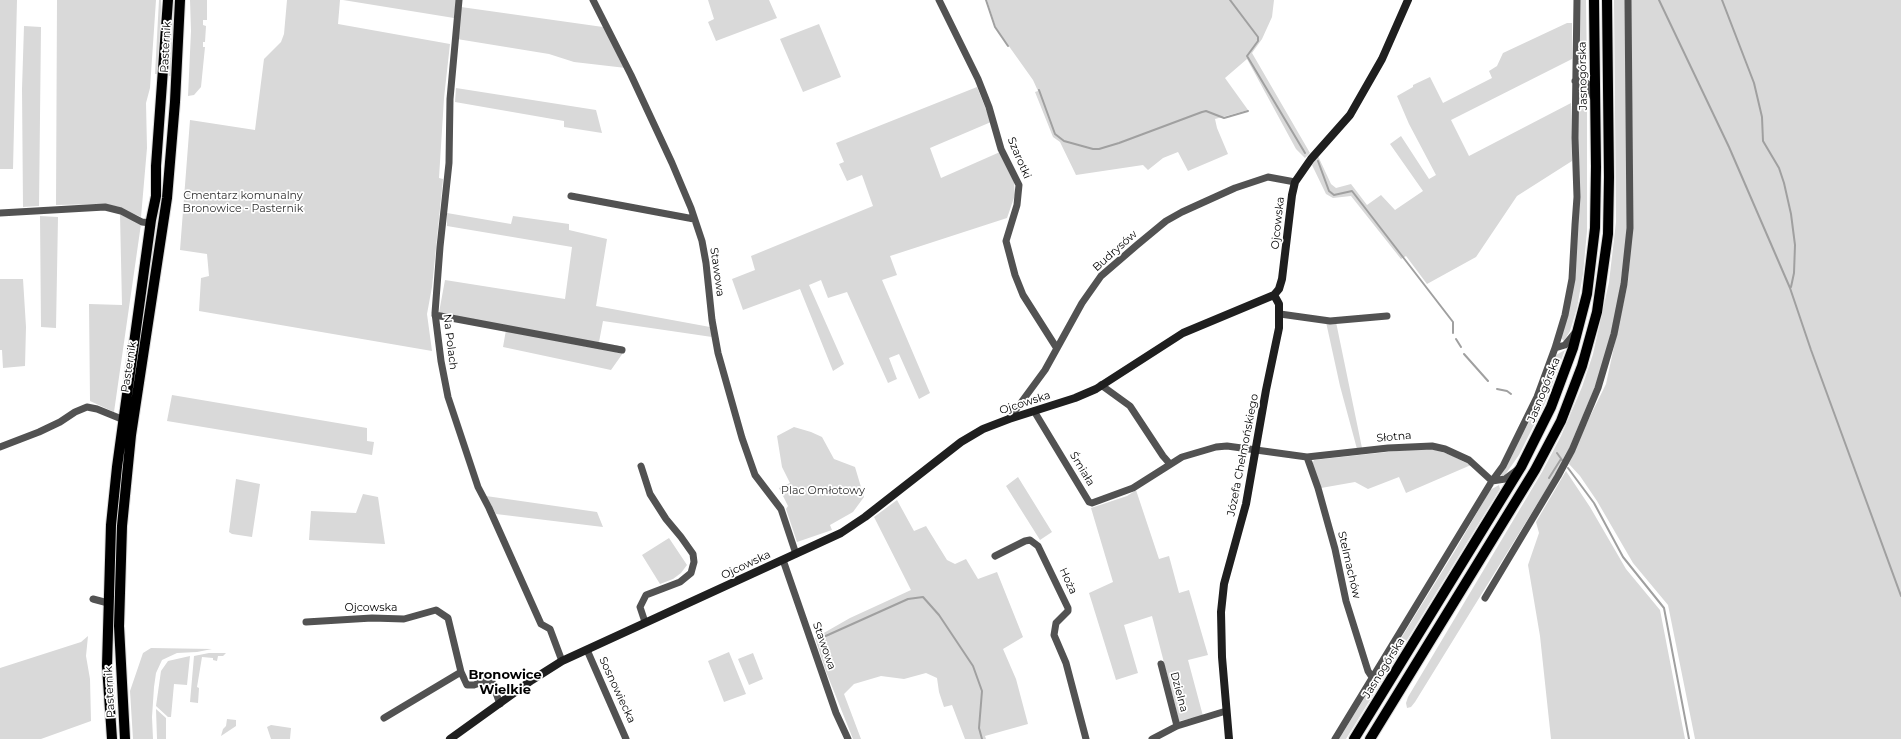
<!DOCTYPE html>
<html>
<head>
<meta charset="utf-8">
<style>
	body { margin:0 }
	canvas { display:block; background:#fff }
</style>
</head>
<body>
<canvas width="1901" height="739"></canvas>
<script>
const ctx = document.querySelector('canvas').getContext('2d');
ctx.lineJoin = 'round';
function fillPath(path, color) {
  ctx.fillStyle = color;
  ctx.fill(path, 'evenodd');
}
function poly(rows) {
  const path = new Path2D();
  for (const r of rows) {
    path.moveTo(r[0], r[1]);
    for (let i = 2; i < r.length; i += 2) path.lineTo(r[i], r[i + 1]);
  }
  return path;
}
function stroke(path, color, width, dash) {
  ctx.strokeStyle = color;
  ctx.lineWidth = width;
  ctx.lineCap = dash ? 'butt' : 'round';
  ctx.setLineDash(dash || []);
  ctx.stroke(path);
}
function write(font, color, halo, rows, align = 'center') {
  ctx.font = font + ' Montserrat,sans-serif';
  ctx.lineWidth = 3.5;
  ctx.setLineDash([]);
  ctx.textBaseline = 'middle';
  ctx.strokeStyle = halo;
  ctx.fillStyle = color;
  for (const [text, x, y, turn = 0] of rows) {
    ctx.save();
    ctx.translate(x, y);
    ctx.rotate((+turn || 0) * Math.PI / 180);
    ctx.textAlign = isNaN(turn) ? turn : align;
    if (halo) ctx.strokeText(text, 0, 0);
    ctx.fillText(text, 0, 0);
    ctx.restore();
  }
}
const green = poly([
	[0,0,17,0,13,169,0,169],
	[57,0,156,0,150,88,146,103,147,148,141,217,119,207,105,204,56,205],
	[159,0,161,0,161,11,157,74,155,74],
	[174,0,176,0,172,76,169,76],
	[190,0,207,0,207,20,203,20,203,25,206,26,205,42,203,42,203,47,205,47,201,87,194,95,188,96,191,31],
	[287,0,340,0,338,24,450,44,444,98,439,178,443,179,432,287,427,314,432,351,199,311,201,278,209,276,207,254,180,250,190,120,255,130,264,59,281,42,284,34],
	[343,0,456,0,454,18],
	[708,0,769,0,777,18,716,41,708,22,714,19],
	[987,0,1274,0,1272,17,1262,39,1252,53,1310,153,1305,158,1296,149,1247,59,1225,78,1248,110,1215,119,1217,128,1228,154,1188,171,1178,152,1163,158,1148,170,1143,165,1076,175,1060,142,1053,137,1035,92,1038,91,1033,80,996,28],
	[1580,0,1586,0,1587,72,1585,75,1582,71,1580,64],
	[1614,0,1625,0,1629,209,1626,245,1616,315,1600,375,1568,451,1555,475,1415,702,1411,707,1407,708,1406,703,1408,697,1542,472,1561,436,1582,387,1593,354,1609,282,1616,222],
	[1631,0,1901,0,1901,739,1695,739,1668,605,1633,563,1597,501,1580,476,1569,464,1579,439,1606,384,1628,282,1633,211],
	[461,7,603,27,626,68,574,62,549,54,457,39],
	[1567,23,1572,23,1572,59,1451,120,1469,156,1571,103,1572,161,1517,196,1476,257,1427,284,1406,256,1401,259,1351,196,1333,198,1326,194,1312,165,1318,156,1331,184,1336,188,1351,184,1367,205,1381,195,1395,210,1423,191,1390,144,1401,136,1429,179,1436,175,1409,124,1397,96,1413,87,1413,85,1430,77,1443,103,1492,78,1489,71,1497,66,1503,53],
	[819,24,841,77,803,92,780,39],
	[24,26,41,27,39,206,23,207,22,89],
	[1579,85,1585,85,1587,93,1587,231,1583,274,1577,308,1570,331,1564,341,1561,338,1566,321,1578,149],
	[977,87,991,122,930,148,941,178,1000,152,1014,182,1015,195,1007,218,890,256,897,275,882,280,930,393,919,399,899,354,889,358,897,379,888,383,847,292,828,298,821,280,809,285,844,364,833,371,800,289,743,310,732,279,755,270,751,256,873,206,862,175,847,181,839,164,844,162,836,143],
	[456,88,596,110,602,133,564,127,564,121,455,102],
	[447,213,511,224,513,216,569,224,569,230,607,239,596,306,710,327,712,337,603,321,599,342,624,347,623,353,611,370,503,347,506,330,438,318,445,280,565,299,572,247,447,226],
	[120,214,141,224,114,412,90,401,89,304,122,305],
	[40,216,58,217,56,328,41,327],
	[0,279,23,279,26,327,25,366,3,368,2,350,0,350],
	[1326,322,1336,322,1362,448,1357,449,1340,386],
	[1565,350,1545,403,1519,455,1505,475,1499,476,1529,422,1544,389,1556,355],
	[172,395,367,428,367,441,374,442,372,455,167,421],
	[794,427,811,432,822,437,834,459,855,467,864,497,853,512,830,525,832,530,797,542,786,509,788,506,779,488,790,483,782,467,777,436],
	[1415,449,1432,449,1448,454,1471,465,1406,493,1399,477,1368,489,1355,482,1321,488,1312,464,1314,460],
	[1566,471,1590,507,1626,569,1660,610,1685,739,1551,739,1540,636,1528,565,1539,533,1536,522],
	[1018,477,1052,532,1040,540,1006,486],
	[236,479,260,484,252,537,232,534,229,532],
	[1499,485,1500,489,1346,739,1339,739,1456,549,1490,490],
	[1136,490,1159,559,1169,556,1179,593,1189,590,1208,655,1188,660,1203,716,1179,721,1152,616,1124,625,1138,673,1116,680,1089,593,1113,582,1091,508,1127,496],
	[363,494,378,497,385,544,309,540,311,511,356,513],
	[486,496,597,512,603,527,496,514],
	[897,500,914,531,926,526,947,560,955,564,966,559,978,579,997,572,1023,637,1003,649,1016,679,1028,724,985,736,986,739,965,739,952,705,944,707,939,692,937,678,926,673,904,679,881,676,854,684,844,694,861,739,853,739,825,669,815,638,850,618,911,590,874,517],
	[669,538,687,565,681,573,673,579,660,584,642,555],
	[88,636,86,656,90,679,91,721,41,739,0,739,0,668,81,642],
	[151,648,212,649,197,652,177,653,162,660,156,673,154,687,152,717,153,739,133,739,130,691,143,653],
	[729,652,746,694,724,702,708,661],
	[209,653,226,653,223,656,218,656,217,661,213,660,213,658,202,657,197,687,199,688,198,703,190,702,194,656],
	[753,653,763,679,749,685,738,659],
	[190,656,187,685,174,684,171,717,168,717,156,706,161,671,168,661],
	[156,709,166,718,166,739,157,739],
	[227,719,236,720,236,726,221,736,223,729,226,726],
	[271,725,291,728,290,739,271,739,267,727]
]);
const stream = poly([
	[986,0,995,27,1008,46],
	[1230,0,1258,37,1258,41,1247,56,1305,153],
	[1659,0,1729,147,1790,288,1811,350,1901,596],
	[1722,0,1754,83,1762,117,1763,141,1779,168,1784,183,1791,214,1795,245,1794,273,1791,287],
	[1039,90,1055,134,1064,141,1093,149,1099,149,1119,143,1202,112,1206,111,1224,118,1248,111],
	[1318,161,1329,191,1334,195,1352,191,1453,322,1453,333],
	[1456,339,1461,347],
	[1464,354,1488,381],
	[1497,389,1507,391,1511,394],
	[1532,417,1536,421],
	[1557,453,1562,460],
	[1568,468,1594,503,1623,557,1664,608,1689,739],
	[1549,478,1561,459],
	[819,639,908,599,923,597,939,615,973,666,982,691,979,728,982,739]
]);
const street = poly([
	[459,0,450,99,449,163,440,247,435,313,441,361,448,397,478,487,489,508,541,624,550,629,562,661],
	[593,0,631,75,672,163,691,208,702,241,706,263,712,320,718,353,742,438,755,475,781,509,796,554],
	[939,0,978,79,989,107,1001,149,1019,185,1017,205,1006,241,1015,275,1023,295,1056,347],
	[1575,81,1585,82,1589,85,1593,97],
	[571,196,694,219],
	[0,213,105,207,121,211,142,222,151,223],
	[1280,314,1330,321,1387,316],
	[435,315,622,350],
	[1555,348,1565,345,1574,334],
	[1101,385,1130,406,1163,456,1170,464],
	[1034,411,1089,502,1092,503,1133,488,1182,457,1216,447,1227,446,1307,457,1388,448,1432,446,1445,449,1469,460,1492,481,1505,479,1517,470],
	[1009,419,1045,370,1082,303,1101,276,1137,245,1166,221,1182,212,1235,188,1268,177,1295,182],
	[0,447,39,432,60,422,75,412,87,407,97,409,124,420],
	[1307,457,1318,488,1335,549,1346,601,1368,671,1372,677],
	[641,466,650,494,666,519,681,537,693,554,694,562,691,573,680,582,646,595,640,607,645,622],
	[995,556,1025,541,1030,540,1038,546,1068,608,1068,611,1056,623,1054,635,1066,663,1086,739],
	[783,560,836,713,848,739],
	[1485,598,1558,476,1572,450,1598,388,1614,334,1624,284,1630,228,1628,0],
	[93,599,108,603],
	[306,622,372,618,404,619,436,610,448,618,461,672,467,685,474,685,491,679,500,704],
	[587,650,626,739],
	[1161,664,1177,726],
	[384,718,461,672],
	[1152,739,1177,726,1226,711],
	[1335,739,1492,481,1503,466,1537,397,1555,348,1565,315,1572,279,1575,225,1577,197,1575,138,1577,0]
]);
const secondary = poly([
	[450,739,532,680,562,661,841,533,865,517,961,442,983,429,1009,419,1075,398,1096,389,1183,333,1274,295,1279,289,1282,279,1292,195,1295,182,1311,159,1350,115,1382,59,1408,0],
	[1229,739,1222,657,1221,612,1224,584,1246,504,1266,390,1279,328,1279,304,1274,295]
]);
const primary = poly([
	[112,739,107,666,111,525,117,467,151,220,156,196,156,166,168,0],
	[125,739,119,626,122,526,131,435,167,198,175,102,180,0],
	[1354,739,1521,467,1551,407,1573,348,1587,294,1595,228,1596,167,1594,0],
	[1370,739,1535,470,1561,421,1582,366,1597,312,1608,234,1609,177,1607,0]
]);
const streetNames = [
	["Pasternik",166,47,-87],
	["Jasnogórska",1583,76,-91],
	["Szarotki",1019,158,67],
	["Ojcowska",1278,223,-84],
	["Budrysów",1115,251,-42],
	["Stawowa",717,272,82],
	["Na Polach",450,342,83],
	["Pasternik",129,367,-81],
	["Jasnogórska",1544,390,-68],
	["Ojcowska",1025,403,-18],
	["Słotna",1394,437,-5],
	["Józefa Chełmońskiego",1243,455,-79],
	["Śmiała",1082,469,59],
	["Ojcowska",746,565,-25],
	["Stelmachów",1349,565,77],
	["Hoża",1068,581,65],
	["Ojcowska",371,608],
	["Stawowa",824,646,71],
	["Jasnogórska",1384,668,-58],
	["Sosnowiecka",617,690,65],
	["Pasternik",110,692,-93],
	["Dzielna",1179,692,75]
];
const parkNames = [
	["Cmentarz komunalny",243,196],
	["Bronowice - Pasternik",243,209],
	["Plac Omłotowy",823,491]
];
const quarterNames = [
	["Bronowice",505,675],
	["Wielkie",505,690]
];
fillPath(green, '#d9d9d9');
stroke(stream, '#a0a0a0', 2);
stroke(primary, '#dbdbdb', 12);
stroke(street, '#525252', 7);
stroke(secondary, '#1f1f1f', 8);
stroke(primary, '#000', 10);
write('11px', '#000', '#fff', streetNames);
write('11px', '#303030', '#fff', parkNames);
write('bold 13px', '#000', '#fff', quarterNames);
</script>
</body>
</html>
